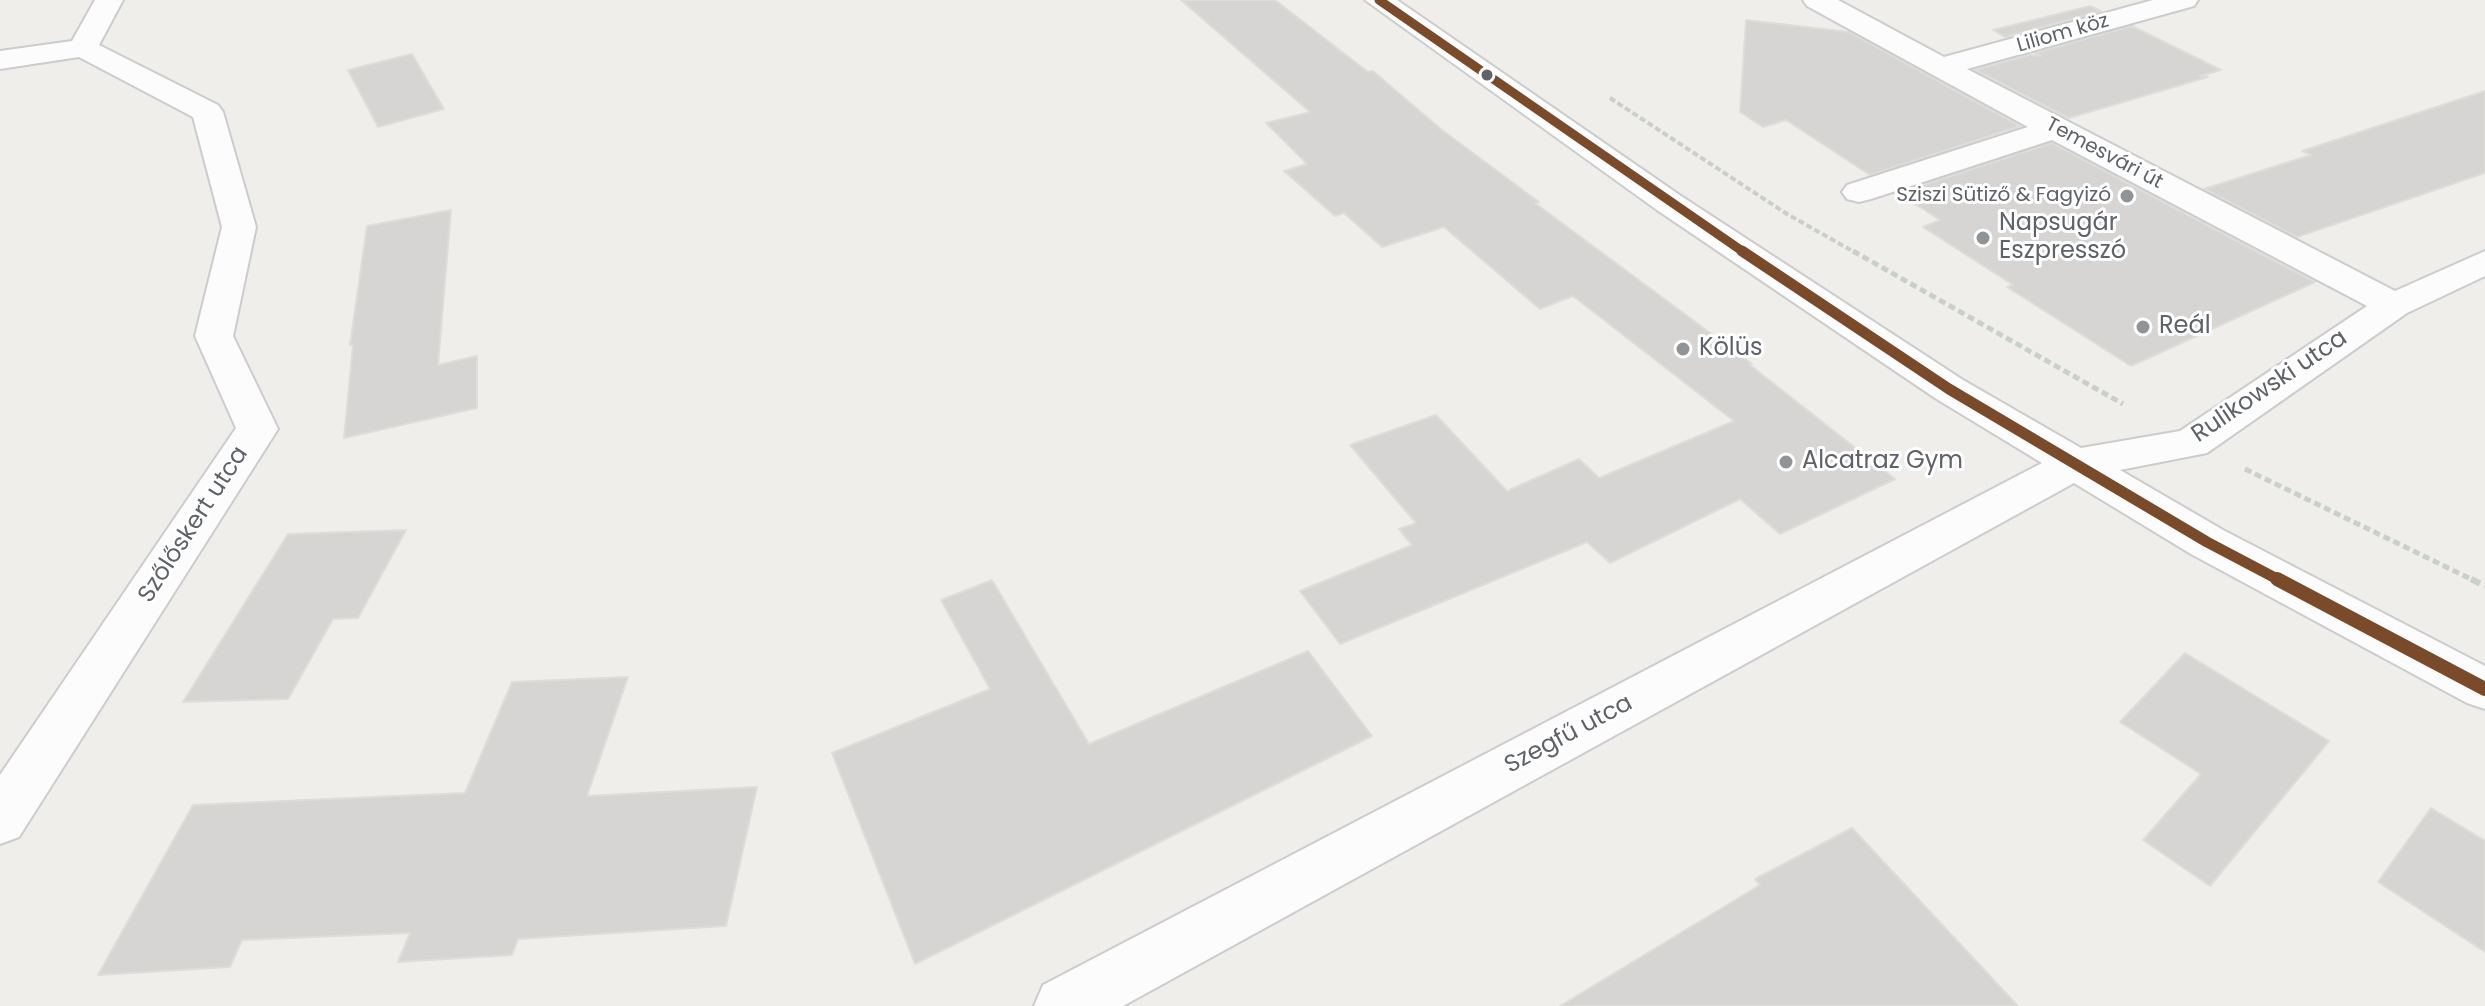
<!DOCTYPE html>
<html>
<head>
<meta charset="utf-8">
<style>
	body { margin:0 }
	canvas { display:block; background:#efeeea }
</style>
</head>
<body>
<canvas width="2485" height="1006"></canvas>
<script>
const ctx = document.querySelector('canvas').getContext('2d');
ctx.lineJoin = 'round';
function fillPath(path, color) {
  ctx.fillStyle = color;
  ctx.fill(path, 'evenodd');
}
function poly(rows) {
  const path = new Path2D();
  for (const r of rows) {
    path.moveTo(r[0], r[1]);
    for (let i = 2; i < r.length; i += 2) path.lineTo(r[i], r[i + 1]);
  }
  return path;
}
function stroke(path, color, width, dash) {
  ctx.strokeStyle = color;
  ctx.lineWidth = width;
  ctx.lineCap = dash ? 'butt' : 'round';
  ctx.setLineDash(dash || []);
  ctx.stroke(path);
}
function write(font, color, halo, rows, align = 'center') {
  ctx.font = font + ' Poppins,sans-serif';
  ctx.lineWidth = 6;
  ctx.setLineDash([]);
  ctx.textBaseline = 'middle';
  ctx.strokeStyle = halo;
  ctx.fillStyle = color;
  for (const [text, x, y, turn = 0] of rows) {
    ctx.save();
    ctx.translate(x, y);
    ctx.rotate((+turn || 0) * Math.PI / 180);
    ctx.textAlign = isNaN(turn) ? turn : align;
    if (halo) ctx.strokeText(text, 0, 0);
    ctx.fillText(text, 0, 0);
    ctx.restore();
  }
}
const building = poly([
	[1181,0,1275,0,1368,72,1373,71,1442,130,1539,202,1535,203,1752,364,1750,365,1895,479,1780,534,1740,499,1610,563,1587,542,1340,644,1300,591,1412,545,1399,529,1416,523,1350,445,1436,415,1507,491,1579,459,1599,478,1734,421,1573,296,1540,309,1444,227,1382,247,1344,213,1335,216,1284,171,1307,164,1266,123,1310,112,1181,0],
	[2090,6,2101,11,2005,37,1993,30,2090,6],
	[1746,20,1849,32,2020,126,1870,175,1786,120,1763,127,1740,112,1746,20],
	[2132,26,2221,70,2200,76,2208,77,2069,118,1975,70,2029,55,2041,56,2035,53,2132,26],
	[412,54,444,109,378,127,348,70,412,54],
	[2485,91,2485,173,2297,237,2204,189,2311,155,2302,151,2485,91],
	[2052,143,2288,268,2315,282,2131,366,2007,287,2013,285,1923,227,1940,220,1898,193,2052,143],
	[451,210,438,365,477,356,477,408,344,438,353,345,350,345,367,226,451,210],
	[406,530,358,618,333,619,288,699,183,702,288,534,406,530],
	[992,580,1089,744,1308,651,1372,736,915,964,832,753,990,689,941,600,992,580],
	[2185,653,2329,741,2210,886,2143,840,2201,774,2120,722,2185,653],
	[628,677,587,796,757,787,726,926,518,939,512,955,398,962,410,933,242,940,230,967,98,975,193,805,465,793,512,682,628,677],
	[2431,808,2485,841,2485,952,2378,882,2431,808],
	[1852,828,2018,1006,1560,1006,1760,885,1755,879,1852,828]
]);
const pathFar2 = poly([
	[1610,98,1787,214,1856,253]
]);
const pathFar1 = poly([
	[1853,251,2123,404],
	[2245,469,2475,581]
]);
const path = poly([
	[2471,579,2485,586]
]);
const minor = poly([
	[95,0,123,0,99,45,218,105,223,112,256,227,233,336,278,429,19,837,0,844,0,775,236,428,195,336,222,227,193,117,79,57,0,69,0,51,72,41,95,0],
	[1365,0,1397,0,1681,196,1963,380,2081,448,2180,431,2367,306,2052,140,1871,199,1859,202,1847,199,1842,192,1847,185,2028,127,1807,6,1803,0,1838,0,1944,57,2153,0,2198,0,2194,6,1967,69,2395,291,2485,251,2485,276,2407,313,2207,453,2120,470,2223,530,2485,666,2485,709,2467,703,2191,554,2074,483,1123,1006,1034,1006,1043,985,2042,463,1935,398,1657,210,1365,0]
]);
const bus1Far2 = poly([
	[1379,0,1745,253]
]);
const bus1Far1 = poly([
	[1742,251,1949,389,2207,542,2281,581]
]);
const bus1 = poly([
	[2277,579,2485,689]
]);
const markers = [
	[1487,75,7,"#5f6368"],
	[2127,196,8,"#919496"],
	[1983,238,8,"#919496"],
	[2143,327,8,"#919496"],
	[1683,349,8,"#919496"],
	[1786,462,8,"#919496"]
];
const farStreetnames = [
	["Liliom köz",2063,34,-16],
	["Temesvári út",2104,154,28]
];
const farPoinames = [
	["Sziszi Sütiző & Fagyizó",2111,196]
];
const poiNames = [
	["Napsugár",1999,224],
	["Eszpresszó",1999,252],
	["Reál",2159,327],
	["Kölüs",1699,349],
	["Alcatraz Gym",1802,462]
];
const streetNames = [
	["Rulikowski utca",2270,387,-34],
	["Szőlőskert utca",194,525,-57],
	["Szegfű utca",1569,735,-28]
];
fillPath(building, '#d6d5d3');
stroke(building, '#deddd9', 2);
stroke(minor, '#cbcccc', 4);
stroke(pathFar2, '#cacfcc', 4, [6, 3]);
stroke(pathFar1, '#cacfcc', 5, [7, 4]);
stroke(path, '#cacfcc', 6, [10, 5]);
fillPath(minor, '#fdfcfc');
stroke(bus1Far2, '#7a4b2a', 9);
stroke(bus1Far1, '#7a4b2a', 11);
stroke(bus1, '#7a4b2a', 14);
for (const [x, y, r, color] of markers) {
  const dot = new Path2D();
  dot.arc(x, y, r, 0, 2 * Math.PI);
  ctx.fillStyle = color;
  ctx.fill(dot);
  stroke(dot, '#fff', 3);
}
write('20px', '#5f6368', '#fff', farStreetnames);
write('20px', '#5f6368', '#fff', farPoinames, 'right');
write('24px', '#5f6368', '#fff', poiNames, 'left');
write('24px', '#5f6368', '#fff', streetNames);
</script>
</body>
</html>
